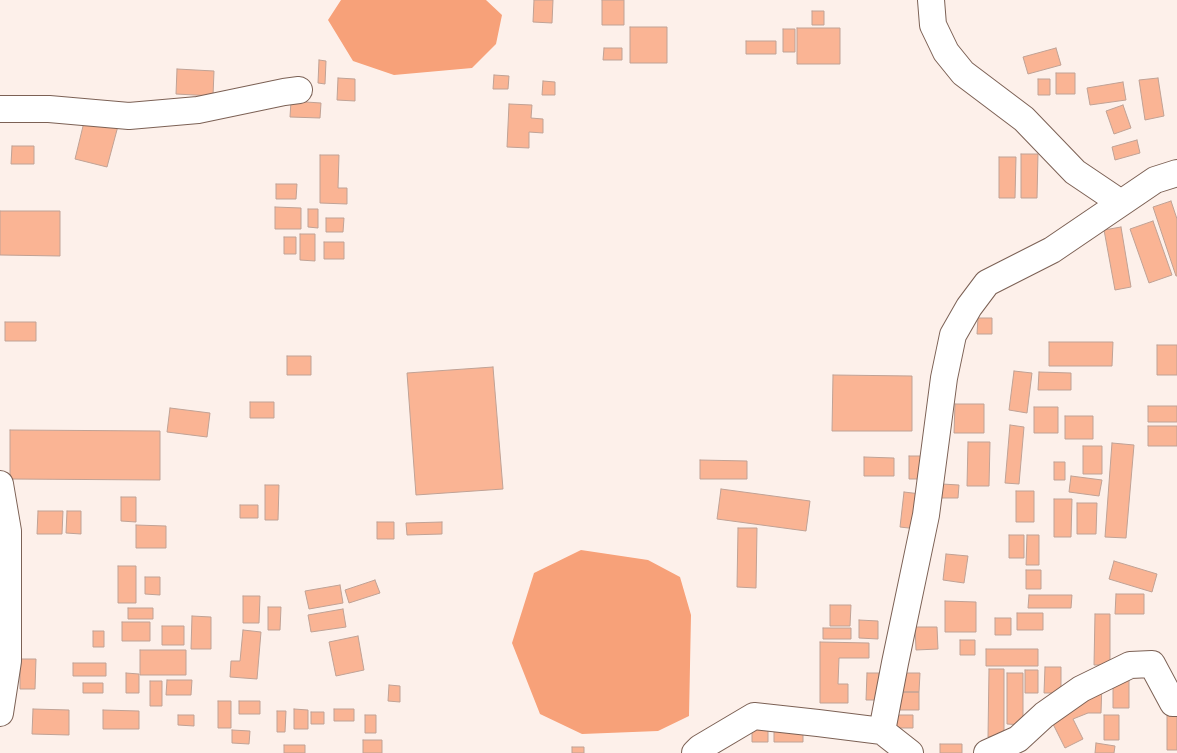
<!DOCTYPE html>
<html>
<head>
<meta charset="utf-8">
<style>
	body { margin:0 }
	canvas { display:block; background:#fdf0ea }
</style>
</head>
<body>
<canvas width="1177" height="753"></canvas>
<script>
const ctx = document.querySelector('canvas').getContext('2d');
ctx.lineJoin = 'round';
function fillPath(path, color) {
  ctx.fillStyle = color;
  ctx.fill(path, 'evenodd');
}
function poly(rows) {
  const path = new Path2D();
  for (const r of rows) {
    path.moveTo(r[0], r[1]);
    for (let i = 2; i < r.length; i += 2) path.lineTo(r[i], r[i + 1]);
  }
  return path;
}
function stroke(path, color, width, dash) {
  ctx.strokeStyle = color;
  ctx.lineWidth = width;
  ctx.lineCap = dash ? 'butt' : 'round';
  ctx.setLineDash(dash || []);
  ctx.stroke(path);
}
const water = poly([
	[341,0,486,0,502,15,496,44,472,68,394,75,353,61,328,20],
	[581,550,648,560,680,577,691,615,689,716,658,731,582,734,540,714,512,643,534,573]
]);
const building = poly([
	[534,0,553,0,552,23,533,22,534,0],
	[602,0,624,0,624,25,602,25,602,0],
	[812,11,824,11,824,25,812,25,812,11],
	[630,27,667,27,667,63,630,63,630,27],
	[797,28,840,28,840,64,797,64,797,28],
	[783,29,795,29,795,52,783,52,783,29],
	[746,41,776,41,776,54,746,54,746,41],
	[604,48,622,48,622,60,603,60,604,48],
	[1056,48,1061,65,1028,74,1023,57,1056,48],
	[319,60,326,61,325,84,318,83,319,60],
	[177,69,214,71,213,96,176,94,177,69],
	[1056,73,1075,73,1075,94,1056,94,1056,73],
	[494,75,509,76,508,89,493,89,494,75],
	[338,78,355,79,355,101,337,100,338,78],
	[1158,78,1164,116,1145,120,1139,80,1158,78],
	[1038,79,1050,79,1050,95,1038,95,1038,79],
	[543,81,555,82,555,95,542,95,543,81],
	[1123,82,1126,100,1090,105,1087,88,1123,82],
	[291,101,321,103,320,118,290,117,291,101],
	[509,104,532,105,531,118,543,119,543,133,529,132,529,148,507,147,509,104],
	[1123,105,1131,128,1114,134,1106,111,1123,105],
	[85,118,118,126,107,167,75,159,85,118],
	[1137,140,1140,153,1115,160,1112,147,1137,140],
	[12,146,34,146,34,164,11,164,12,146],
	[1021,154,1038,154,1037,198,1021,198,1021,154],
	[320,155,339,155,338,188,347,188,347,204,320,203,320,155],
	[999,157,1016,157,1015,198,999,198,999,157],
	[276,184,297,184,296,199,276,199,276,184],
	[1171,201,1177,219,1177,276,1176,276,1153,207,1171,201],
	[275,207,301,208,301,229,275,229,275,207],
	[308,209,318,209,318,228,308,227,308,209],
	[0,211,60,211,60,256,0,255,0,211],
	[326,218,344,218,343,232,326,232,326,218],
	[1153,221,1172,275,1149,283,1130,229,1153,221],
	[1121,227,1131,287,1115,290,1104,230,1121,227],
	[300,234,315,234,315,261,300,260,300,234],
	[284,237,296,237,296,254,284,254,284,237],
	[324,242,344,242,344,259,324,259,324,242],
	[978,318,992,318,992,334,977,334,978,318],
	[5,322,36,322,36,341,5,341,5,322],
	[1049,342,1113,342,1112,366,1049,366,1049,342],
	[1157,345,1177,345,1177,375,1157,375,1157,345],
	[287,356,311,356,311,375,287,375,287,356],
	[493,367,503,489,416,495,407,373,493,367],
	[1014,371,1032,373,1027,413,1009,410,1014,371],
	[1039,372,1071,373,1071,390,1038,390,1039,372],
	[833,375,912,376,912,431,832,431,833,375],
	[250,402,274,402,274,418,250,418,250,402],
	[955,404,984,404,984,433,954,433,955,404],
	[1148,406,1177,406,1177,422,1148,422,1148,406],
	[1034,407,1058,407,1058,433,1034,433,1034,407],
	[170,408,210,413,207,437,167,432,170,408],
	[1065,416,1093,416,1093,439,1065,439,1065,416],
	[1010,425,1024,427,1019,484,1005,483,1010,425],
	[1148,426,1177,426,1177,446,1148,446,1148,426],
	[10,430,160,431,160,480,10,479,10,430],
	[968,442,990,442,989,486,967,486,968,442],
	[1112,443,1134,445,1126,538,1105,537,1112,443],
	[1083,446,1102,446,1102,474,1083,474,1083,446],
	[909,456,926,456,926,479,909,479,909,456],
	[864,457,894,458,894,476,864,476,864,457],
	[700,460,747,461,747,479,700,479,700,460],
	[1054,462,1065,462,1065,480,1054,480,1054,462],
	[1071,476,1102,480,1099,496,1069,492,1071,476],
	[942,484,959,485,958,498,941,498,942,484],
	[265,485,279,485,278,520,265,520,265,485],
	[721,489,810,501,806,531,717,519,721,489],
	[1016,491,1034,491,1034,522,1016,522,1016,491],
	[904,492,921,494,917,529,900,527,904,492],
	[121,497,136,497,136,522,121,521,121,497],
	[1054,499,1072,499,1071,537,1054,537,1054,499],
	[1077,503,1097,503,1096,534,1077,534,1077,503],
	[240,505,258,505,258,518,240,518,240,505],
	[38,511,63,511,62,534,37,534,38,511],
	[67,511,81,511,81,534,66,533,67,511],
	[377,522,394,522,394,539,377,539,377,522],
	[442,522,442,534,407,535,406,523,442,522],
	[136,525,166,526,166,548,136,548,136,525],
	[738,528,757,528,756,588,737,587,738,528],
	[1009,535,1024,535,1024,558,1009,558,1009,535],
	[1027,535,1039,535,1039,565,1026,565,1027,535],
	[946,554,968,556,964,583,943,580,946,554],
	[1114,561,1157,574,1152,592,1109,579,1114,561],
	[118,566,136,566,136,603,118,603,118,566],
	[1026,570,1041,570,1041,589,1026,589,1026,570],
	[145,577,160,577,160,595,145,594,145,577],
	[375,580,380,593,349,603,345,590,375,580],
	[340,585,343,603,309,609,305,591,340,585],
	[1116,594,1144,594,1144,614,1115,614,1116,594],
	[1029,595,1072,595,1071,608,1028,608,1029,595],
	[243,596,260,596,259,623,243,623,243,596],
	[945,601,976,602,976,632,945,632,945,601],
	[830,605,851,605,850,626,830,626,830,605],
	[268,607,281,607,280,630,268,630,268,607],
	[128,608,153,608,153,619,128,619,128,608],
	[343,609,346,627,311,632,308,615,343,609],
	[1017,613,1043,613,1043,630,1017,630,1017,613],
	[1095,614,1110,614,1110,665,1094,665,1095,614],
	[192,616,211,617,211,649,191,649,192,616],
	[995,618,1011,618,1011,635,995,635,995,618],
	[859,620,878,621,878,639,859,638,859,620],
	[122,622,150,622,150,641,122,641,122,622],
	[162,626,184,626,184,645,162,645,162,626],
	[915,627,937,627,938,649,916,650,915,627],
	[823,628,851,628,851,639,823,639,823,628],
	[243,630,261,632,257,679,230,677,231,661,240,661,243,630],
	[93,631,104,631,104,647,93,647,93,631],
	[358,636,364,670,336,676,329,642,358,636],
	[960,640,975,640,975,655,960,655,960,640],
	[820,642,869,643,869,658,839,658,838,684,848,684,848,703,820,703,820,642],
	[986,649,1038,649,1038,666,986,666,986,649],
	[140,650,186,650,186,675,140,675,140,650],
	[20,659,36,659,35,689,20,689,20,659],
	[73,663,106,663,106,676,73,676,73,663],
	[1045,667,1061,667,1061,693,1044,693,1045,667],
	[989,669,1004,669,1004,737,988,737,989,669],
	[1025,670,1038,670,1038,693,1025,693,1025,670],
	[126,673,139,674,139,693,126,693,126,673],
	[867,673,879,673,879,700,866,700,867,673],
	[900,673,920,673,919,692,900,692,900,673],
	[1007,673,1023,673,1023,725,1007,724,1007,673],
	[1113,678,1129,678,1129,708,1113,708,1113,678],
	[167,680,192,680,191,695,166,695,167,680],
	[150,681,162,681,162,706,150,706,150,681],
	[83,683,103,683,103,693,83,693,83,683],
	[1102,683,1101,713,1088,713,1073,719,1083,739,1065,748,1049,716,1102,683],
	[389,685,400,686,400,702,388,701,389,685],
	[894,692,919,692,919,710,894,710,894,692],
	[218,701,231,701,231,728,218,728,218,701],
	[239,701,260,701,260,714,239,714,239,701],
	[33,709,69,710,69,735,32,734,33,709],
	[294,709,308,710,308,729,294,729,294,709],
	[334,709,354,709,354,721,334,721,334,709],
	[103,710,139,711,139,729,103,729,103,710],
	[277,711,286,711,285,732,277,732,277,711],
	[311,712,324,712,324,724,311,724,311,712],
	[1167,712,1177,712,1177,750,1167,750,1167,712],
	[178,715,194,715,194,726,178,725,178,715],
	[365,715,376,715,376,733,365,733,365,715],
	[896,715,913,715,913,728,896,728,896,715],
	[1104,715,1119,715,1119,740,1104,740,1104,715],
	[752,725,768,725,768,742,752,742,752,725],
	[774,725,803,726,803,742,774,742,774,725],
	[232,730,250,731,249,744,232,743,232,730],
	[363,740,382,740,382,753,363,753,363,740],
	[1096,743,1115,746,1114,753,1095,753,1096,743],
	[940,744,962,744,962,753,940,753,940,744],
	[284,745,305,745,305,753,284,753,284,745],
	[572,747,584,747,584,753,572,753,572,747]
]);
const minor = poly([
	[931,0,933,25,946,52,963,73,1024,119,1075,172,1121,203],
	[0,109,49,109,129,116,198,110,284,92,299,90],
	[0,484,8,531,8,661,0,713],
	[695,753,700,748,754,716,818,723,882,731],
	[910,753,882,731,895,663,926,515,944,378,953,335,969,307,987,283,1052,250,1155,180,1177,173],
	[987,753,1018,739,1044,715,1081,689,1130,665,1152,664,1173,703,1177,703]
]);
fillPath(water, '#f7a179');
fillPath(building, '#fab494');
stroke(building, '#c0a295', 1);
stroke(minor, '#7c6155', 28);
stroke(minor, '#fff', 26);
</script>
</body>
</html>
